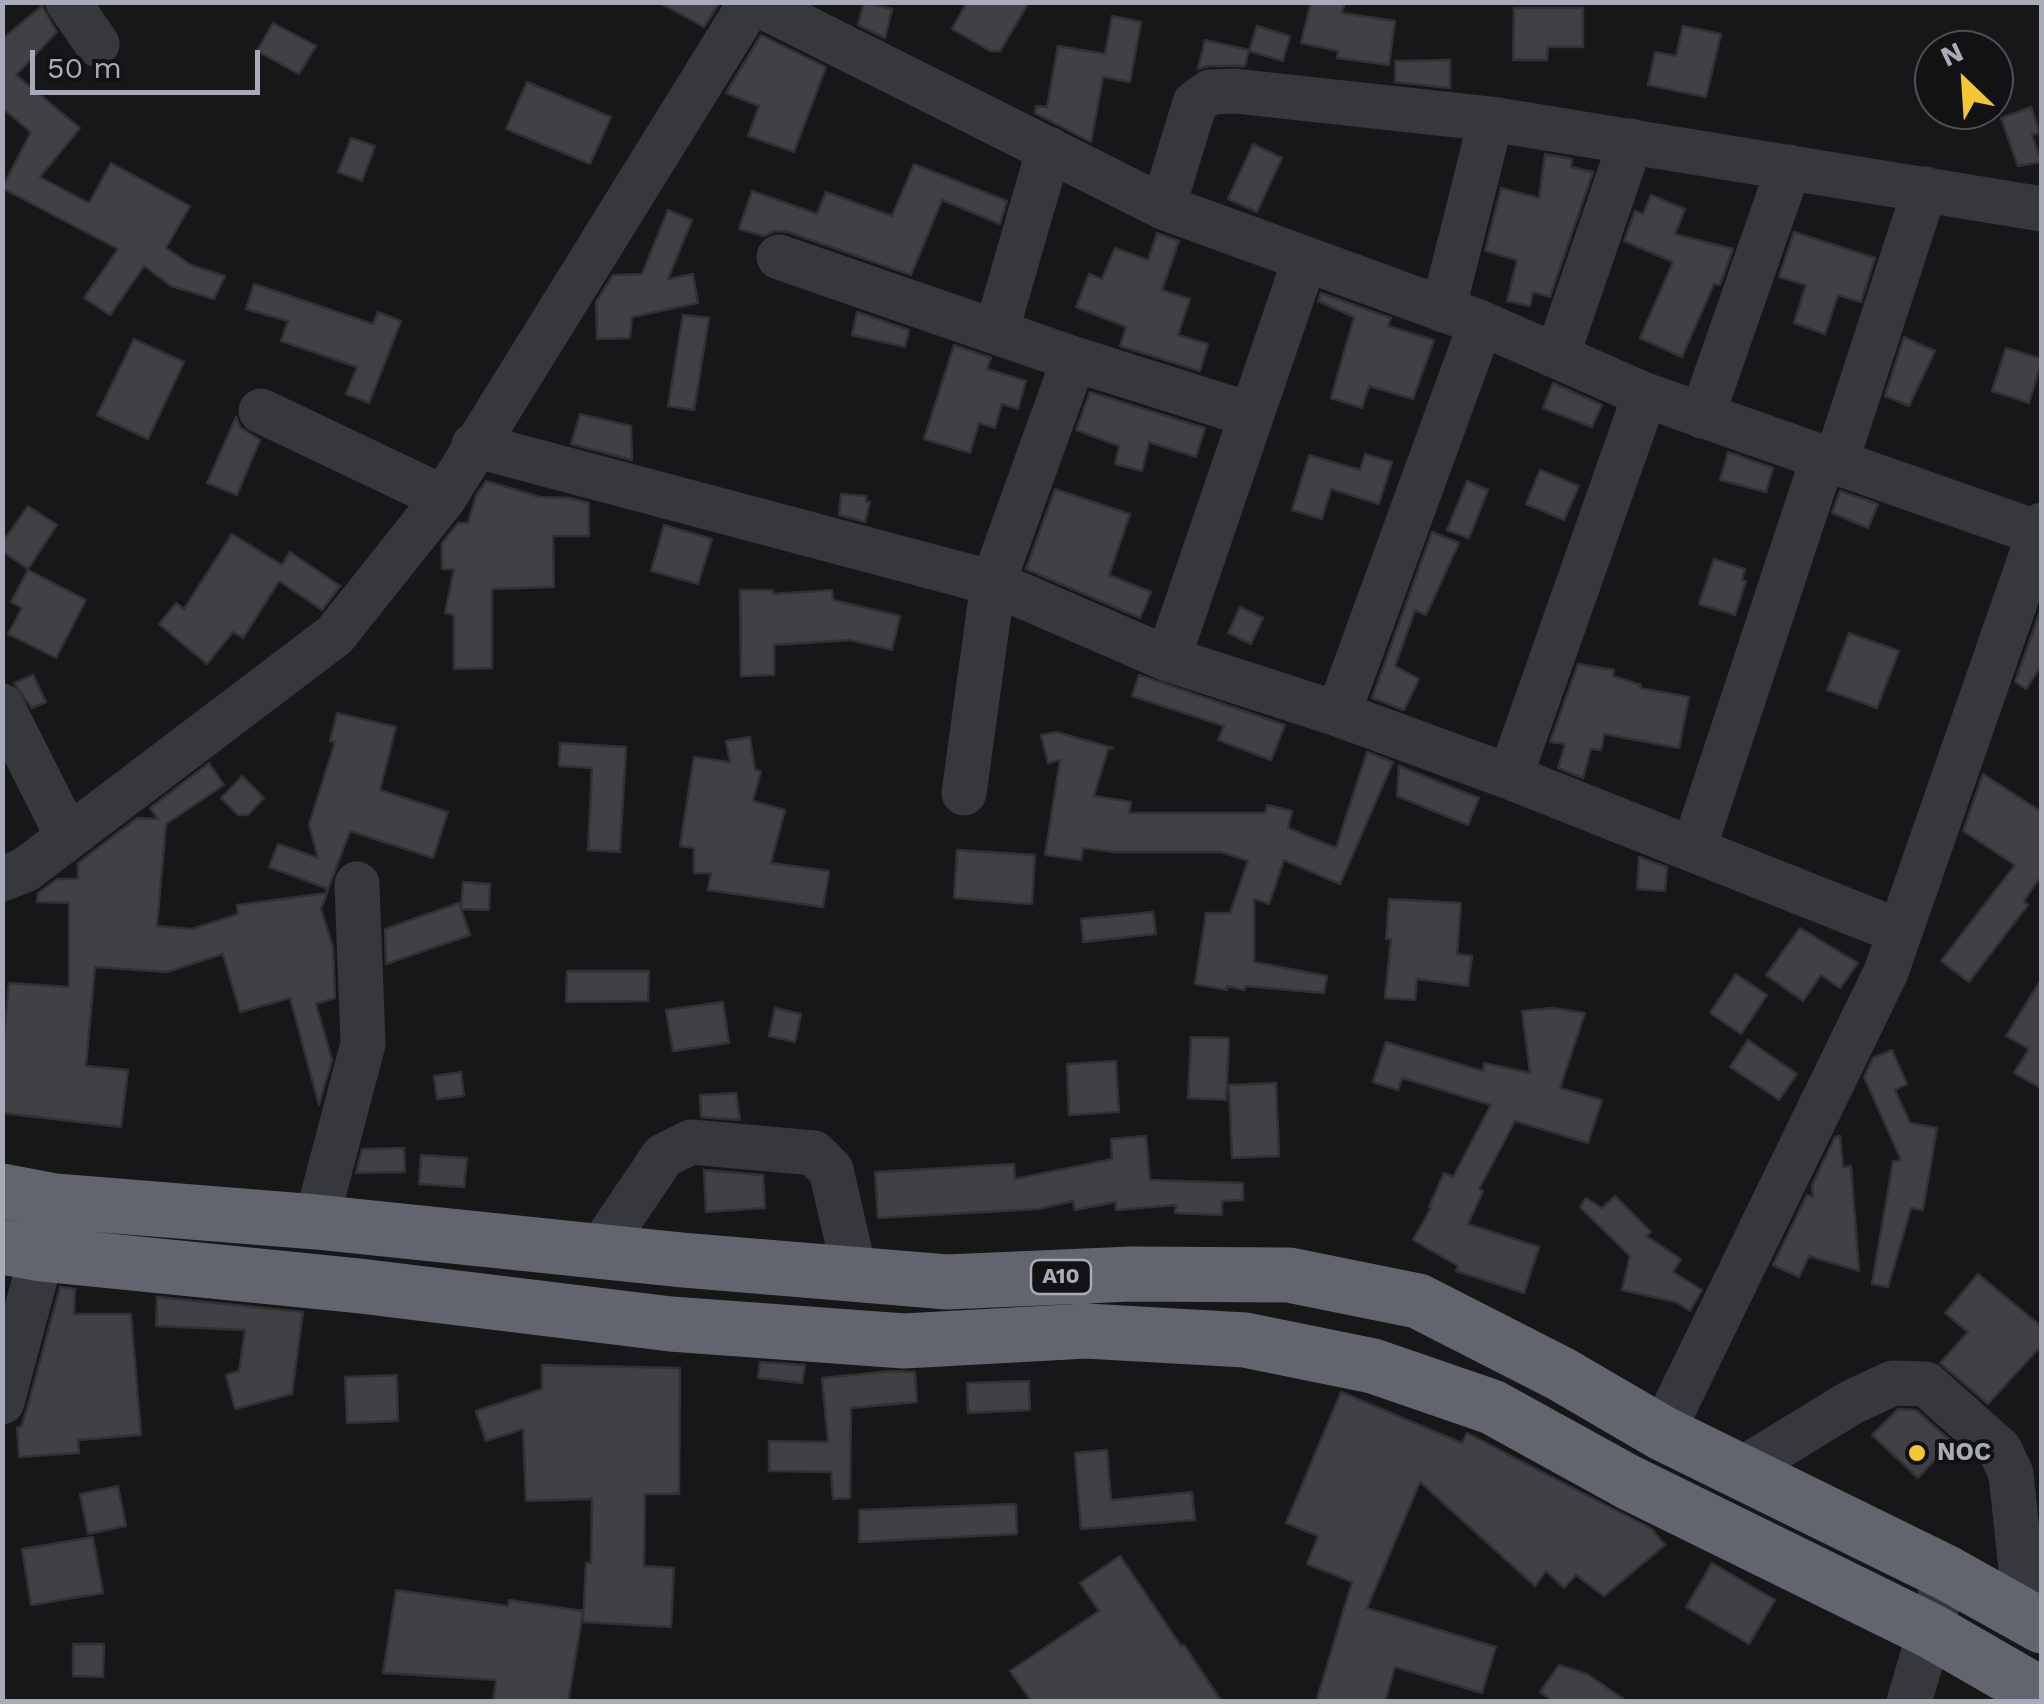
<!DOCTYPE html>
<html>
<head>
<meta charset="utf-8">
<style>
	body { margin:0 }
	#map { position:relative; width:2044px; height:1704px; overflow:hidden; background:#171618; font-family:"Work Sans",sans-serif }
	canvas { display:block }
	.frame { position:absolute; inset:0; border:5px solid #a8acb8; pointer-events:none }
	.north { position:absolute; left:1914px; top:30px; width:100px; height:100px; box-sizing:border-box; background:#121113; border:2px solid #4e4f55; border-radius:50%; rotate:335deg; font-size:28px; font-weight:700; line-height:40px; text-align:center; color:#a8acb8 }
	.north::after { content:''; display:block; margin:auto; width:35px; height:45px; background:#f2c634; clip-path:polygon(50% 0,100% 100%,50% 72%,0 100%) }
	.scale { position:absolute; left:30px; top:50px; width:230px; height:45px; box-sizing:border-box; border:5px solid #a8acb8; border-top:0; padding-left:12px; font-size:30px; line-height:35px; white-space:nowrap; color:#a8acb8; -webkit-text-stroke:8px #121113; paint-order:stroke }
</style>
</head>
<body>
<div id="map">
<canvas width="2044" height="1704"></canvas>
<div class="frame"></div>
<div class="north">N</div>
<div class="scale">50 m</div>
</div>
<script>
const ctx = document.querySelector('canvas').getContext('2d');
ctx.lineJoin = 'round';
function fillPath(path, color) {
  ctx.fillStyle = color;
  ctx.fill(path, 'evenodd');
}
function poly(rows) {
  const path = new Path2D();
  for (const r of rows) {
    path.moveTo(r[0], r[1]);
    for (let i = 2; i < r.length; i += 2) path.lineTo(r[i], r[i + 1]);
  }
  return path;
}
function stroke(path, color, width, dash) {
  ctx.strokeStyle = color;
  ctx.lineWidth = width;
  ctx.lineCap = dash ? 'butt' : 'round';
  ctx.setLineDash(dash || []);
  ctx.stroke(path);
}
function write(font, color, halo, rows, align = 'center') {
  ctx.font = font + ' "Work Sans",sans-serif';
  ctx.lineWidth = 8;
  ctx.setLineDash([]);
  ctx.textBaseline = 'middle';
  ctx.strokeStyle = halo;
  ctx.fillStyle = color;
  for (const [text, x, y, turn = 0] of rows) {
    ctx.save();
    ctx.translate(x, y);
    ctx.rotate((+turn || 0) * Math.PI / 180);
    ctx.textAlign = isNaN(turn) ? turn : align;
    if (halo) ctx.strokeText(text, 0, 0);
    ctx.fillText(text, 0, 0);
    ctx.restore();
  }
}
const building = poly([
	[658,2,720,2,704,27,658,2],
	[967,2,1029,2,1000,51,990,51,952,29,967,2],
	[1311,2,1345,2,1342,13,1395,21,1389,65,1337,58,1338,51,1301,43,1311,2],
	[864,3,892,9,885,38,858,25,864,3],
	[42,6,57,32,16,75,80,128,40,177,89,203,111,163,190,206,166,248,191,265,225,276,214,299,171,286,144,266,110,315,84,298,118,249,2,188,31,132,2,108,2,39,42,6],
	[1514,8,1583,8,1583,47,1548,47,1547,60,1513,60,1514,8],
	[1112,16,1141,22,1130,82,1103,77,1091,142,1035,113,1036,106,1047,107,1058,46,1105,54,1112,16],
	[273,23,316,46,299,74,257,51,273,23],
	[1257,26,1290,36,1283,61,1249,51,1257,26],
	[1683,26,1721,34,1706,97,1648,85,1655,52,1676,56,1683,26],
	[761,35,826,67,794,152,748,136,759,106,726,93,761,35],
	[1205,40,1249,50,1245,66,1209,66,1198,69,1205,40],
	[1450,60,1450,88,1395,82,1395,61,1450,60],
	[527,82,611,117,590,164,506,129,527,82],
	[2031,107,2040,133,2032,135,2041,162,2018,166,2001,118,2031,107],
	[351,138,375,146,362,181,338,172,351,138],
	[1253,144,1282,158,1257,212,1228,199,1253,144],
	[1545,154,1572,159,1571,167,1593,172,1550,297,1533,292,1530,306,1507,301,1517,260,1485,251,1501,188,1539,198,1545,154],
	[914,164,1007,201,1000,224,942,200,911,275,788,232,775,231,764,236,739,229,752,191,817,214,826,192,892,216,914,164],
	[1651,195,1685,209,1675,234,1733,249,1720,285,1714,284,1682,357,1640,338,1673,262,1624,241,1635,211,1643,214,1651,195],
	[668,210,692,220,668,279,693,274,698,303,632,317,630,338,597,339,596,302,613,275,642,274,668,210],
	[1794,232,1875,258,1861,302,1838,295,1825,334,1794,323,1806,285,1779,277,1794,232],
	[1157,233,1179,241,1162,290,1190,299,1178,335,1208,344,1200,371,1120,346,1126,327,1076,307,1089,274,1102,279,1115,248,1148,260,1157,233],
	[254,284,373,324,378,312,401,321,369,403,346,394,357,367,281,341,288,321,246,309,254,284],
	[1321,293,1391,318,1388,326,1434,340,1413,399,1369,386,1362,408,1331,398,1354,317,1318,301,1321,293],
	[857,312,909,330,905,347,852,335,857,312],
	[683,315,709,318,694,410,668,406,683,315],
	[1904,337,1935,351,1909,406,1885,396,1904,337],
	[134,339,184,362,148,439,97,415,134,339],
	[954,345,991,358,987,369,1026,381,1018,409,1002,404,995,428,979,423,970,453,924,439,954,345],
	[2006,348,2042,359,2029,403,1992,391,2006,348],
	[1553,383,1602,405,1592,427,1543,408,1553,383],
	[1090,392,1205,428,1196,457,1149,442,1142,471,1115,464,1119,446,1076,430,1090,392],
	[580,414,631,426,632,460,571,444,580,414],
	[236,417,240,427,260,440,237,495,207,483,236,417],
	[1728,452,1773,468,1766,492,1720,480,1728,452],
	[1365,454,1392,462,1379,504,1331,489,1322,519,1292,510,1309,455,1360,470,1365,454],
	[1540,470,1579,486,1564,520,1526,504,1540,470],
	[486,481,540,497,570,498,589,503,589,536,553,536,554,587,492,589,492,668,454,669,454,615,445,613,454,569,442,569,442,543,458,523,468,523,476,496,486,481],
	[1467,481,1488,490,1469,538,1447,530,1467,481],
	[1055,489,1130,514,1109,575,1151,592,1140,618,1026,569,1055,489],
	[1840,491,1878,504,1868,528,1832,513,1840,491],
	[841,494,866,496,866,502,870,502,865,522,839,515,841,494],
	[28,506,57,525,28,569,2,551,2,543,28,506],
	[664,525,712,539,698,584,651,571,664,525],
	[1432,532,1459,543,1426,615,1415,610,1395,666,1419,679,1404,710,1372,698,1432,532],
	[232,534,282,565,290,552,340,586,322,610,279,581,243,638,233,632,207,664,159,624,176,603,184,609,232,534],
	[1714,559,1745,569,1742,580,1746,581,1735,615,1699,604,1714,559],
	[28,570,86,600,56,658,8,634,22,608,11,602,28,570],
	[740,590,773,590,773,594,832,590,833,600,900,616,892,650,850,640,774,645,774,675,741,676,740,590],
	[2042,606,2042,664,2026,689,2015,682,2042,606],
	[1240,607,1263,618,1251,644,1228,633,1240,607],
	[1849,633,1899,651,1877,708,1827,690,1849,633],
	[1578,664,1614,670,1613,676,1641,685,1640,688,1689,697,1679,748,1604,734,1601,750,1591,749,1583,778,1558,768,1565,744,1550,742,1578,664],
	[33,675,46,702,32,708,14,683,33,675],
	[1139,675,1285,725,1271,760,1218,740,1224,726,1132,696,1139,675],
	[337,713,396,727,380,790,448,812,433,858,350,831,327,892,326,888,269,867,278,844,318,858,309,825,335,742,330,741,337,713],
	[1056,732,1113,748,1108,749,1094,796,1131,802,1129,813,1265,813,1267,805,1292,811,1288,828,1336,848,1367,752,1393,762,1340,884,1284,860,1269,904,1254,899,1254,962,1327,976,1324,993,1245,986,1244,990,1227,986,1227,990,1195,984,1206,913,1230,913,1248,861,1221,852,1114,852,1083,848,1081,860,1045,855,1060,760,1048,763,1041,735,1056,732],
	[750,737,755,770,761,771,753,801,785,810,771,863,829,871,823,907,708,890,711,873,694,873,694,848,680,846,694,757,730,762,726,741,750,737],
	[560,743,626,747,620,852,588,850,592,768,559,766,560,743],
	[209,763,224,785,166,824,157,926,192,929,238,914,237,905,327,893,321,909,333,947,335,998,316,1004,332,1060,319,1105,290,998,240,1012,223,954,167,972,95,967,86,1066,128,1070,121,1127,2,1113,2,1056,9,983,69,987,69,903,37,902,38,893,57,879,78,879,78,863,137,818,158,819,150,808,209,763],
	[1399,766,1479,798,1468,825,1397,796,1399,766],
	[1983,774,2042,812,2042,882,2038,880,2024,901,2028,905,1969,982,1941,961,2015,865,1963,831,1983,774],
	[242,776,264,798,248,815,238,815,221,798,242,776],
	[957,850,1035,855,1032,904,954,898,957,850],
	[1639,857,1667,867,1665,891,1637,889,1639,857],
	[463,882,490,884,489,910,461,909,463,882],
	[1389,899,1461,903,1457,954,1472,956,1468,986,1417,979,1415,1000,1385,998,1391,939,1386,939,1389,899],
	[459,903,470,935,386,964,385,929,459,903],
	[1153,912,1156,934,1083,942,1081,919,1153,912],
	[1800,928,1858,963,1840,988,1821,975,1803,1001,1766,975,1800,928],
	[567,971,649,971,648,1001,566,1002,567,971],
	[1736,974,1767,995,1741,1034,1710,1013,1736,974],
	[2042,978,2042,1089,2014,1073,2029,1049,2006,1036,2042,978],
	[723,1002,729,1043,673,1051,666,1010,723,1002],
	[775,1008,801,1014,795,1042,769,1036,775,1008],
	[1552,1008,1585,1013,1560,1088,1602,1100,1588,1143,1515,1121,1479,1189,1483,1191,1468,1224,1539,1247,1524,1293,1456,1271,1458,1266,1413,1240,1431,1208,1429,1207,1444,1173,1453,1177,1491,1105,1402,1078,1398,1090,1373,1082,1386,1042,1483,1071,1484,1063,1530,1073,1522,1011,1552,1008],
	[1191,1037,1229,1038,1226,1100,1188,1098,1191,1037],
	[1748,1040,1797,1074,1779,1100,1730,1067,1748,1040],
	[1892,1050,1907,1084,1895,1090,1910,1123,1937,1128,1923,1210,1911,1208,1888,1287,1872,1284,1893,1161,1901,1160,1864,1077,1873,1058,1892,1050],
	[1116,1061,1119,1112,1069,1115,1067,1064,1116,1061],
	[461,1072,464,1096,437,1099,434,1076,461,1072],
	[1276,1083,1279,1156,1232,1158,1229,1085,1276,1083],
	[736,1093,740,1120,701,1117,700,1095,736,1093],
	[1146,1136,1150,1180,1243,1183,1243,1200,1222,1201,1222,1215,1175,1213,1176,1205,1116,1210,1116,1202,1075,1210,1073,1201,1039,1209,878,1218,875,1172,1014,1164,1015,1179,1112,1159,1111,1139,1146,1136],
	[1840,1136,1843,1167,1851,1166,1859,1271,1809,1256,1799,1277,1773,1265,1807,1195,1813,1197,1812,1185,1835,1137,1840,1136],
	[404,1148,405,1172,356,1173,362,1149,404,1148],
	[421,1155,467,1158,464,1187,419,1184,421,1155],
	[704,1170,763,1175,765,1208,706,1212,704,1170],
	[1615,1196,1651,1232,1646,1236,1681,1259,1673,1272,1702,1290,1690,1311,1676,1302,1622,1290,1630,1256,1580,1207,1586,1198,1602,1208,1615,1196],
	[1978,1274,2042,1327,2042,1345,1988,1404,1940,1363,1968,1332,1945,1313,1978,1274],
	[60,1287,75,1289,74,1314,131,1314,141,1435,78,1440,79,1453,19,1457,17,1427,21,1427,27,1409,60,1287],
	[157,1297,303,1312,292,1394,235,1409,226,1375,239,1371,245,1330,156,1326,157,1297],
	[760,1362,805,1365,802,1383,758,1378,760,1362],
	[542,1365,680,1368,679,1494,645,1494,644,1566,674,1568,671,1627,583,1622,586,1563,591,1563,592,1499,526,1501,523,1429,486,1441,476,1411,542,1389,542,1365],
	[892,1371,915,1372,917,1402,851,1408,850,1498,833,1499,831,1472,769,1471,769,1441,828,1442,822,1378,892,1371],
	[397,1375,398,1421,347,1423,345,1377,397,1375],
	[1029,1381,1030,1410,968,1413,967,1383,1029,1381],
	[1341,1392,1462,1443,1467,1433,1652,1529,1665,1545,1604,1596,1576,1575,1564,1588,1546,1571,1535,1586,1420,1482,1367,1608,1496,1647,1482,1693,1395,1667,1385,1702,1316,1702,1352,1582,1307,1564,1318,1536,1286,1523,1341,1392],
	[1898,1409,1916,1410,1952,1442,1918,1478,1872,1435,1898,1409],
	[1107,1450,1111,1500,1192,1492,1195,1520,1081,1529,1075,1453,1107,1450],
	[118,1486,126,1526,88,1534,80,1494,118,1486],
	[1016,1504,1017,1534,859,1542,859,1510,1016,1504],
	[93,1537,103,1593,31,1605,22,1549,93,1537],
	[1120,1556,1181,1646,1184,1645,1222,1702,1032,1702,1010,1671,1099,1611,1080,1583,1120,1556],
	[1712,1563,1775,1600,1749,1644,1686,1607,1712,1563],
	[396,1590,508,1606,509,1600,583,1611,568,1702,493,1702,496,1680,383,1673,396,1590],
	[73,1644,104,1644,103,1677,73,1676,73,1644],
	[1559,1665,1587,1674,1628,1702,1554,1702,1540,1692,1559,1665]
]);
const minor = poly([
	[68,2,97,44],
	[754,2,1163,207,1481,323,1645,395,2038,533],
	[1163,207,1195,103,1210,92,1235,91,1491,119,2042,209],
	[779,257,1074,359,1251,415],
	[1443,310,1491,119],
	[996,332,1049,149],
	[1557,356,1631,141],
	[261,411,444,498],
	[1702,416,1789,167],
	[474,445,993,583,1168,659,1338,714,1510,777,1898,931],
	[1836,462,1925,189],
	[1168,659,1305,259],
	[2,706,68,837],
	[1338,714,1481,323],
	[1510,777,1645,395],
	[964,793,993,583,1074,359],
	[1694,848,1823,458],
	[2,879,25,870,335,635,444,498,751,2],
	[316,1222,363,1044,357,884],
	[599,1251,663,1156,691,1142,814,1153,831,1170,855,1274],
	[2,1402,50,1223],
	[1662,1433,1886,972,2042,525],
	[1739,1471,1852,1402,1893,1383,1926,1384,2000,1450,2011,1474,2026,1617],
	[1909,1702,1947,1573]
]);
const highway = poly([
	[2,1191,55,1201,316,1222,682,1260,947,1282,1131,1274,1289,1275,1418,1301,1561,1374,1662,1433,1947,1573,2042,1626],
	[2,1247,41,1254,360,1286,671,1324,904,1341,1086,1331,1245,1340,1373,1366,1492,1407,1628,1482,1931,1631,2042,1695]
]);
const markers = [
	[1917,1453,10,"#f2c634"]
];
const shields = [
	[1061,1277,60]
];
const shieldNames = [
	["A10",1061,1277]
];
const poiNames = [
	["NOC",1937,1453]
];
fillPath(building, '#414145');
stroke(building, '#313034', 2.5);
stroke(minor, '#37383d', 45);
stroke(highway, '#63656e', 55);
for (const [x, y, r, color] of markers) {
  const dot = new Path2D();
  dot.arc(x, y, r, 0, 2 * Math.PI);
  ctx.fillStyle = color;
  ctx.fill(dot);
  stroke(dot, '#121113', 4);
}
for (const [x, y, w] of shields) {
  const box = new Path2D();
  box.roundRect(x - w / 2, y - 17, w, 34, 8);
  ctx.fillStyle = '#121113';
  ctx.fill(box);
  stroke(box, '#a8acb8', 2.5);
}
write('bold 22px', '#a8acb8', null, shieldNames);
write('bold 25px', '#a8acb8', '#121113', poiNames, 'left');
</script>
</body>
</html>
